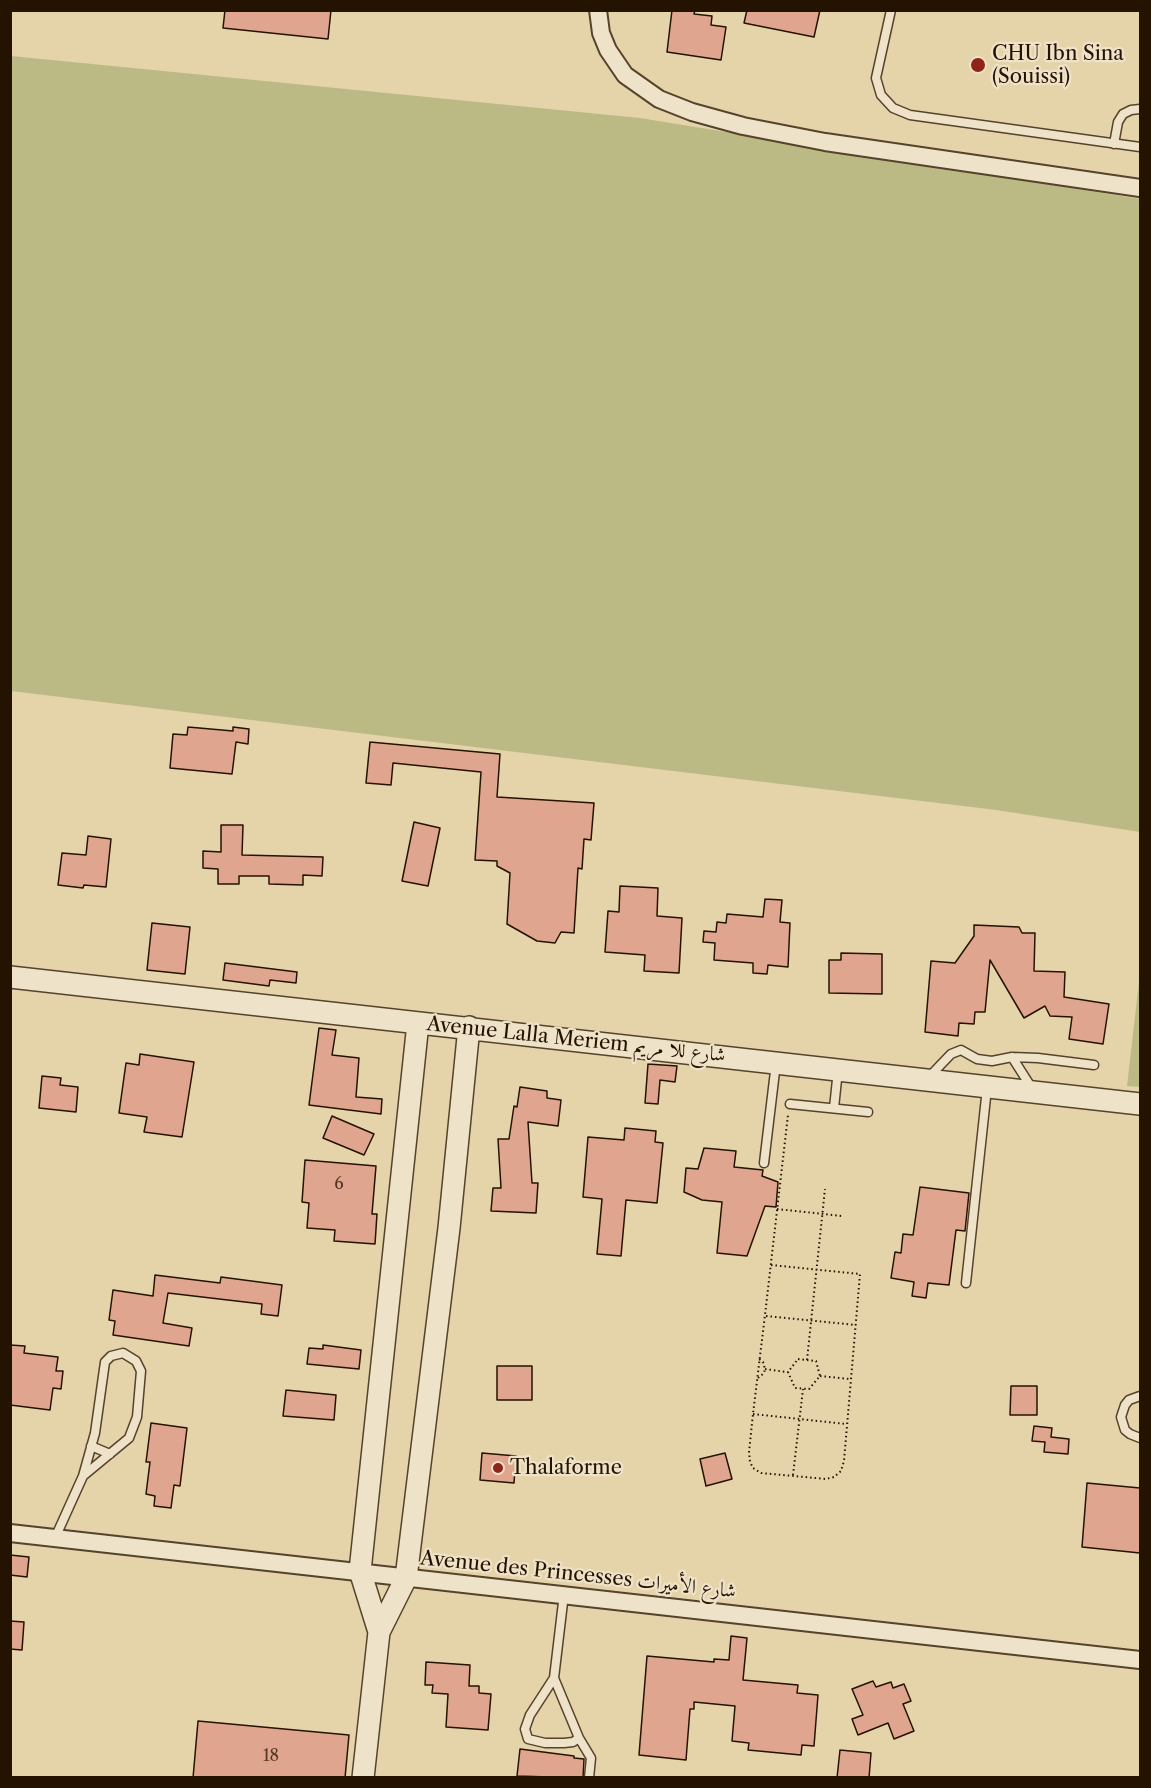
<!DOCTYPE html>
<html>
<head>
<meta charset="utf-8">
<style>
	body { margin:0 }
	#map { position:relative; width:1151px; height:1788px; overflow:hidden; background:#e5d3aa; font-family:"Libre Caslon Text",serif }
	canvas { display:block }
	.frame { position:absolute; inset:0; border:12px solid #251301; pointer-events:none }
</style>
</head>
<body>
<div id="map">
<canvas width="1151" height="1788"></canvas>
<div class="frame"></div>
</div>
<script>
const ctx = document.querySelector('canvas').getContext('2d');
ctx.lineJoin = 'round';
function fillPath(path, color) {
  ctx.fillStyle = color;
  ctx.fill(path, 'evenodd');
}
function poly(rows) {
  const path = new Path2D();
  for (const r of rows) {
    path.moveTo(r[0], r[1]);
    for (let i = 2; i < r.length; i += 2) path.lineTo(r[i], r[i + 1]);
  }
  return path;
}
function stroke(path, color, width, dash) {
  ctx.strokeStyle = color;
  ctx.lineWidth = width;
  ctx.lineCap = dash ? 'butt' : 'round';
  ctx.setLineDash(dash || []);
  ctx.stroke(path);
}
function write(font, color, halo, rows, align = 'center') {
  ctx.font = font + ' "Libre Caslon Text",Amiri,serif';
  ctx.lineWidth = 4.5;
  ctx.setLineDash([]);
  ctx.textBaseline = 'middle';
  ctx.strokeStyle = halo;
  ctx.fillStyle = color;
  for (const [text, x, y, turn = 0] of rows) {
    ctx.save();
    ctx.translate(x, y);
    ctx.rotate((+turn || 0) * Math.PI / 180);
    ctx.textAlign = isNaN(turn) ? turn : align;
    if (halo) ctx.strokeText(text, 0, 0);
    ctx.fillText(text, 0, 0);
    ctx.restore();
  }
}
const green = poly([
	[11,56,640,118,1140,199,1140,832,996,810,11,691],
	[1140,973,1140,1087,1127,1086]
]);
const building = poly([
	[225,10,331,10,328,39,223,28,225,10],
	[672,10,695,10,694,14,712,16,711,25,726,27,721,60,667,52,672,10],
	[747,10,820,10,814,37,744,23,747,10],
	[188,727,233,731,233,727,249,729,248,744,236,742,232,774,170,768,173,734,187,735,188,727],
	[370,742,500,754,497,797,594,803,591,840,584,839,582,869,578,868,574,933,561,932,555,943,537,941,507,924,510,873,497,866,497,861,475,860,481,772,393,763,391,785,366,783,370,742],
	[414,822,440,828,428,886,402,881,414,822],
	[221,825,243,825,242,855,323,857,322,876,303,875,303,885,269,884,269,876,239,876,239,884,218,884,218,869,203,868,203,851,221,852,221,825],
	[88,836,111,839,106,887,84,885,83,888,58,885,62,853,86,855,88,836],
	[620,886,658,888,657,916,682,918,679,973,644,971,645,955,605,952,608,911,619,912,620,886],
	[765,899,782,900,780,922,790,923,788,967,768,965,767,974,753,973,753,963,714,960,715,943,703,942,704,931,716,932,717,922,726,923,727,914,763,917,765,899],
	[152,923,190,927,185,974,147,970,152,923],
	[974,925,1019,927,1022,933,1035,933,1034,971,1065,972,1064,997,1109,1004,1103,1044,1069,1039,1072,1017,1050,1016,1045,1006,1024,1018,990,960,985,1012,975,1012,974,1024,959,1023,958,1036,925,1032,931,961,955,963,974,936,974,925],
	[841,953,882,954,882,994,829,993,829,960,841,960,841,953],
	[225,963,297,972,296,983,270,980,269,986,223,980,225,963],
	[319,1028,336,1030,332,1055,359,1058,356,1097,382,1099,381,1114,309,1105,319,1028],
	[140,1054,194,1062,182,1137,144,1132,147,1117,119,1113,126,1063,139,1065,140,1054],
	[648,1064,677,1066,675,1082,660,1080,658,1104,645,1103,648,1064],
	[42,1076,61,1078,60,1085,78,1087,76,1112,39,1108,42,1076],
	[520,1087,547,1091,547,1098,561,1100,558,1126,528,1122,532,1183,538,1183,536,1213,491,1211,493,1188,501,1188,498,1139,509,1139,514,1106,517,1107,520,1087],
	[332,1116,374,1134,364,1155,323,1138,332,1116],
	[625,1128,656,1131,655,1142,663,1143,657,1203,626,1200,621,1256,597,1254,602,1199,583,1197,588,1137,624,1140,625,1128],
	[704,1148,736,1151,734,1167,763,1170,762,1176,778,1182,776,1207,765,1206,747,1256,717,1253,722,1202,702,1200,684,1192,686,1168,698,1169,704,1148],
	[305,1160,376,1166,372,1214,377,1214,375,1244,334,1241,335,1230,307,1228,309,1203,302,1202,305,1160],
	[920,1187,969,1193,965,1231,956,1230,949,1285,928,1283,926,1298,912,1296,914,1282,891,1278,895,1252,901,1253,903,1234,913,1235,920,1187],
	[155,1275,220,1283,221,1277,282,1285,278,1316,261,1314,262,1304,168,1293,163,1323,192,1328,189,1346,113,1335,115,1321,109,1320,113,1290,153,1296,155,1275],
	[10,1345,25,1346,24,1353,58,1357,56,1371,63,1371,61,1389,53,1388,50,1410,10,1405,10,1345],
	[323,1345,361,1350,359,1369,307,1364,309,1348,323,1349,323,1345],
	[497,1366,532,1366,532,1400,497,1400,497,1366],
	[1011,1386,1037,1386,1037,1415,1010,1415,1011,1386],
	[286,1390,336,1395,334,1420,283,1416,286,1390],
	[151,1423,187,1428,180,1486,174,1485,171,1508,154,1506,155,1496,146,1494,150,1462,146,1462,151,1423],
	[1034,1426,1052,1428,1051,1437,1069,1439,1068,1454,1044,1452,1045,1442,1032,1441,1034,1426],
	[482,1453,516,1456,514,1483,480,1480,482,1453],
	[725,1453,732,1479,706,1486,700,1459,725,1453],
	[1087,1483,1140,1488,1140,1553,1082,1547,1087,1483],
	[10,1555,29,1557,27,1577,10,1575,10,1555],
	[10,1621,24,1622,22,1650,10,1649,10,1621],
	[731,1636,747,1638,743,1680,798,1685,797,1693,818,1695,814,1746,802,1745,801,1755,748,1750,749,1743,732,1741,735,1706,694,1702,694,1709,690,1709,686,1760,639,1755,647,1656,714,1662,714,1659,729,1660,731,1636],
	[426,1662,470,1665,469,1686,479,1686,479,1693,491,1694,488,1730,446,1727,448,1694,432,1693,433,1685,425,1685,426,1662],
	[873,1681,876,1687,891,1682,893,1688,904,1684,911,1701,903,1704,914,1731,894,1739,888,1723,858,1735,852,1719,863,1715,852,1689,873,1681],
	[198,1721,349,1735,345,1778,193,1778,198,1721],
	[520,1749,574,1756,574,1758,584,1759,583,1778,517,1776,520,1749],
	[840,1750,871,1753,869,1778,837,1778,840,1750]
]);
const path = poly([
	[777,1209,842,1216],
	[771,1265,860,1274,844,1461,841,1471,834,1477,826,1479,761,1473,753,1468,750,1462,749,1452,753,1414,765,1315,788,1115],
	[766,1316,856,1325],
	[798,1359,816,1361,820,1376,809,1389,795,1388,788,1372,798,1359],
	[807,1360,825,1189],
	[765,1369,786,1372],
	[820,1376,850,1379],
	[758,1378,764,1373,765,1369,763,1362,759,1359],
	[753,1414,846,1424],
	[793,1475,803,1389]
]);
const service = poly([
	[891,10,876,78,881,95,893,108,910,115,1140,147],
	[1114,144,1118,122,1123,114,1131,110,1140,109],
	[1012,1057,1033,1090],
	[929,1077,951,1054,961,1050,977,1059,992,1061,1012,1057,1038,1058,1094,1065],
	[790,1104,868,1112],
	[834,1108,838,1070],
	[764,1163,776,1063],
	[966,1283,987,1088],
	[1140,1396,1129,1400,1125,1405,1121,1417,1125,1430,1130,1434,1140,1438],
	[91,1446,110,1454],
	[55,1538,83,1476,129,1438,137,1417,141,1371,136,1361,123,1353,111,1356,105,1362,95,1433,83,1476],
	[564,1594,554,1678,579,1738,591,1758,589,1778],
	[554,1678,530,1715,525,1729,528,1739,545,1743,564,1743,573,1742,579,1738]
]);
const minor = poly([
	[598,10,601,33,608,50,625,75,659,99,692,112,743,126,825,142,1140,188],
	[10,1533,1140,1660]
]);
const tertiary = poly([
	[10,977,1140,1104],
	[379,1632,360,1571,418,1023],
	[363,1778,379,1632,406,1578,449,1228,469,1027]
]);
const markers = [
	[978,65,8,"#8f2418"],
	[498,1468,6,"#8f2418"]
];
const numberNames = [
	["6",339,1184],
	["18",271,1756]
];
const poiNames = [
	["CHU Ibn Sina",992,54],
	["(Souissi)",992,77],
	["Thalaforme",510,1468]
];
const streetNames = [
	["Avenue Lalla Meriem شارع للا مريم",576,1040,6],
	["Avenue des Princesses شارع الأميرات",578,1575,6]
];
fillPath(green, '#bcba84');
fillPath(building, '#e0a58f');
stroke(building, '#251301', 1.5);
stroke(service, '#55432b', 11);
stroke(minor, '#55432b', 20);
stroke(tertiary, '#55432b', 24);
stroke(path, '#251301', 2, [1.5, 3]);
stroke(service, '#eee2c8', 8);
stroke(minor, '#eee2c8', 16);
stroke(tertiary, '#eee2c8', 21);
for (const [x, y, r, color] of markers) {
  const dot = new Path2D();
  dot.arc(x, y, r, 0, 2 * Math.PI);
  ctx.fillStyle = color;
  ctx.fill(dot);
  stroke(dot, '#eee2c8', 2);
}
write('16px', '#543824', null, numberNames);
write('20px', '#251301', '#eee2c8', poiNames, 'left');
write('20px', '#251301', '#eee2c8', streetNames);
</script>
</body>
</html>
